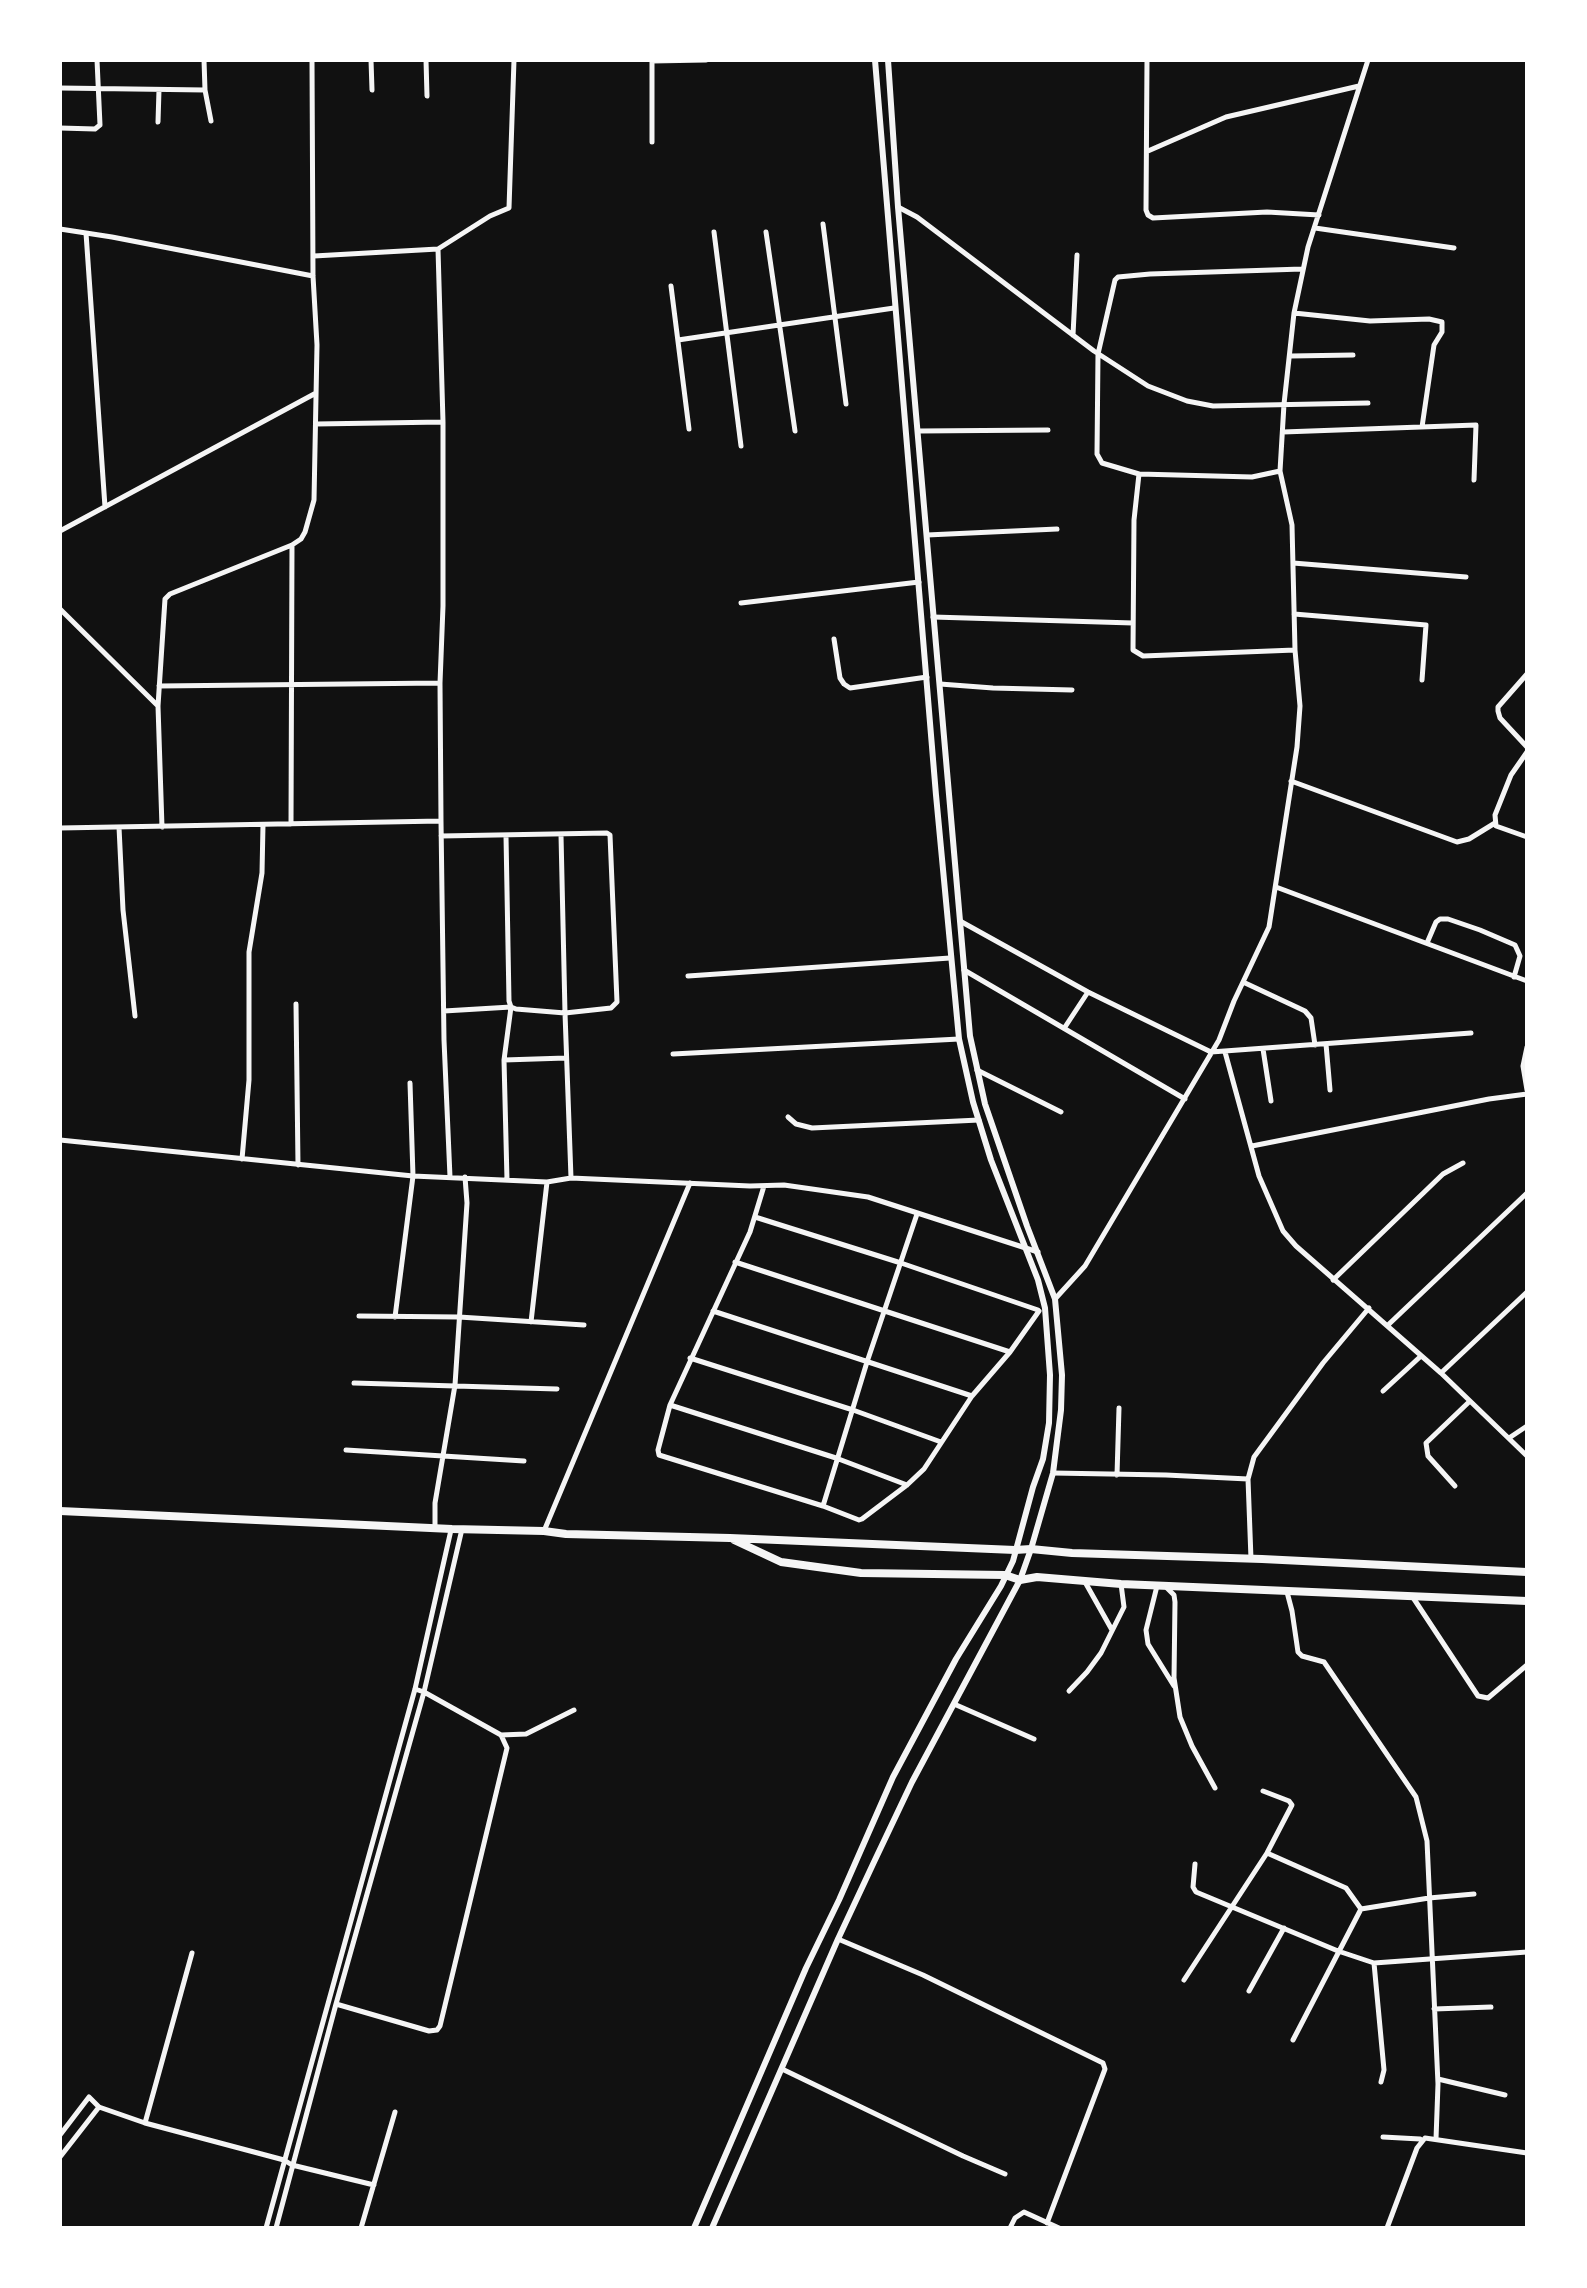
<!DOCTYPE html>
<html>
<head>
<meta charset="utf-8">
<style>
	body { margin:0 }
	#map { position:relative; width:1587px; height:2288px; overflow:hidden; background:#111; font-family:Montserrat,sans-serif }
	canvas { display:block }
	.frame { position:absolute; inset:0; border:62px solid #fff; pointer-events:none }
</style>
</head>
<body>
<div id="map">
<canvas width="1587" height="2288"></canvas>
<div class="frame"></div>
</div>
<script>
const ctx = document.querySelector('canvas').getContext('2d');
ctx.lineJoin = 'round';
function poly(rows) {
  const path = new Path2D();
  for (const r of rows) {
    path.moveTo(r[0], r[1]);
    for (let i = 2; i < r.length; i += 2) path.lineTo(r[i], r[i + 1]);
  }
  return path;
}
function stroke(path, color, width, dash) {
  ctx.strokeStyle = color;
  ctx.lineWidth = width;
  ctx.lineCap = dash ? 'butt' : 'round';
  ctx.setLineDash(dash || []);
  ctx.stroke(path);
}
const minor = poly([
	[204,60,205,90,211,121],
	[371,60,372,90],
	[426,60,427,96],
	[652,60,652,142],
	[1147,60,1146,210,1148,215,1153,218,1267,212,1319,215],
	[652,61,706,60],
	[60,88,205,90],
	[158,122,159,90],
	[60,128,95,129,100,125,97,60],
	[1148,151,1226,117,1359,86],
	[898,207,917,217,1094,351,1148,386,1187,401,1213,406,1368,403],
	[823,224,846,404],
	[1315,228,1454,248],
	[60,229,112,237,313,276],
	[714,232,741,446],
	[766,232,795,431],
	[86,233,105,507],
	[438,249,443,422,443,606,440,683,441,821],
	[314,256,438,249,490,216,509,208,514,60],
	[671,286,689,429],
	[1294,313,1370,321,1429,319,1442,322,1442,332,1434,345,1422,427],
	[1073,335,1077,255],
	[678,340,894,308],
	[1291,356,1353,355],
	[316,424,443,422],
	[919,431,1048,430],
	[1283,432,1476,425,1474,480],
	[1280,471,1252,477,1139,474,1134,520,1133,650,1143,656,1295,650],
	[1139,474,1102,463,1097,454,1098,354,1115,280,1118,277,1150,274,1302,269],
	[60,531,316,393],
	[927,535,1057,529],
	[1293,563,1466,577],
	[741,603,919,582],
	[60,609,158,706],
	[1294,614,1426,625,1422,680],
	[933,617,1133,623],
	[834,639,840,678,844,684,850,688,927,677],
	[1527,674,1498,707,1498,711,1500,718,1527,747],
	[940,684,993,688,1072,690],
	[159,686,440,683],
	[1527,752,1511,775,1495,815,1496,826,1527,837],
	[1291,781,1457,842,1469,839,1495,823],
	[291,824,292,545],
	[119,827,123,910,135,1016],
	[162,827,158,706,165,599,170,594,292,545,301,539,305,532,314,500,317,345,313,276,312,60],
	[60,828,441,821,444,1040,450,1177],
	[441,836,607,833,610,835,617,1002,611,1008,565,1013,561,835],
	[506,836,509,1001,511,1007,516,1009,565,1013,571,1178],
	[1276,887,1527,981],
	[960,921,1088,992,1211,1052,1471,1033],
	[1427,943,1436,922,1440,919,1448,919,1480,930,1515,945,1520,956,1514,977],
	[964,970,1185,1099],
	[688,976,950,958],
	[1243,982,1305,1011,1311,1018,1315,1045],
	[296,1004,298,1165],
	[444,1011,511,1007,504,1060,507,1180],
	[1065,1027,1088,992],
	[1326,1044,1330,1090],
	[1527,1047,1523,1066,1527,1090],
	[1263,1049,1271,1101],
	[1225,1052,1259,1176,1283,1231,1296,1246,1441,1373,1527,1456],
	[673,1054,959,1039],
	[504,1060,566,1058],
	[977,1070,1061,1112],
	[788,1117,796,1124,812,1128,979,1120],
	[60,1140,413,1176,547,1182,571,1178,750,1186,784,1185,868,1197,1038,1252],
	[1252,1146,1489,1099,1527,1094],
	[242,1159,249,1080,249,952,262,873,263,825],
	[764,1186,750,1232,670,1405,658,1450,659,1455,823,1506,859,1520,862,1519,907,1485,924,1469,972,1396,1010,1352,1039,1311],
	[755,1217,901,1263,1038,1310],
	[735,1262,1010,1352],
	[1333,1280,1443,1174,1463,1163],
	[1055,1299,1085,1266,1219,1040,1234,1001,1269,927,1297,747,1300,706,1295,650,1292,525,1280,471,1284,404,1294,313,1308,247,1368,60],
	[713,1311,972,1396],
	[359,1316,459,1317,584,1325],
	[395,1317,413,1176,410,1083],
	[531,1322,547,1182],
	[1388,1325,1527,1193],
	[690,1358,853,1410,941,1442],
	[1441,1373,1527,1292],
	[354,1383,557,1389],
	[1383,1391,1421,1356],
	[670,1405,836,1458,907,1485],
	[1509,1438,1527,1426],
	[346,1450,524,1461],
	[1053,1473,1166,1475,1248,1479],
	[1117,1475,1119,1408],
	[1455,1486,1428,1456,1426,1443,1470,1401],
	[823,1506,867,1362,917,1214],
	[435,1527,435,1503,455,1385,467,1203,465,1177],
	[544,1531,690,1183],
	[1251,1559,1248,1479,1254,1457,1323,1363,1369,1308],
	[1085,1582,1112,1630],
	[1157,1586,1146,1630,1148,1644,1174,1686],
	[1167,1588,1174,1595,1175,1602,1174,1678,1180,1717,1192,1746,1215,1788],
	[1287,1592,1292,1611,1298,1652,1302,1656,1324,1662,1416,1797,1427,1841,1438,2084,1436,2139],
	[1412,1596,1478,1696,1488,1698,1527,1665],
	[415,1689,424,1692,501,1735,526,1734,574,1710],
	[1069,1691,1087,1672,1101,1653,1124,1607,1121,1584],
	[954,1704,1034,1739],
	[1267,1853,1346,1888,1361,1909],
	[1195,1864,1193,1887,1196,1892,1338,1951,1374,1963,1527,1952],
	[838,1939,923,1975,1103,2063,1105,2069,1047,2223],
	[1374,1963,1384,2070,1381,2082],
	[1184,1980,1267,1853,1292,1805,1289,1801,1263,1791],
	[1249,1991,1284,1928],
	[336,2004,429,2031,437,2030,440,2026,507,1748,501,1735],
	[1434,2009,1491,2007],
	[1293,2040,1361,1909,1429,1898,1474,1894],
	[782,2069,963,2156,1005,2174],
	[1438,2079,1505,2095],
	[145,2123,192,1953],
	[60,2135,89,2097,99,2107,145,2123,284,2160,292,2165,374,2185],
	[1383,2137,1420,2139],
	[60,2157,99,2107],
	[266,2228,415,1689,451,1530],
	[276,2228,336,2004,424,1692,462,1529],
	[361,2228,395,2112],
	[1010,2228,1015,2218,1024,2212,1059,2228],
	[1387,2228,1417,2148,1425,2138,1527,2153]
]);
const tertiary = poly([
	[694,2228,806,1968,839,1900,893,1777,956,1659,1001,1586,1013,1561,1033,1487,1043,1459,1049,1423,1050,1375,1045,1308,1038,1280,991,1160,973,1102,959,1039,936,795,875,60],
	[712,2228,838,1939,874,1862,912,1782,1020,1580,1031,1549,1053,1473,1061,1410,1062,1375,1055,1299,1027,1226,985,1104,970,1036,898,207,888,60]
]);
const primary = poly([
	[60,1511,452,1529,544,1531,566,1534,730,1538,1015,1550,1031,1549,1072,1553,1262,1559,1527,1572],
	[734,1540,781,1562,861,1573,1005,1575,1020,1580,1037,1577,1121,1584,1527,1601]
]);
stroke(minor, '#f5f5f5', 5);
stroke(tertiary, '#f5f5f5', 6);
stroke(primary, '#f5f5f5', 8);
</script>
</body>
</html>
